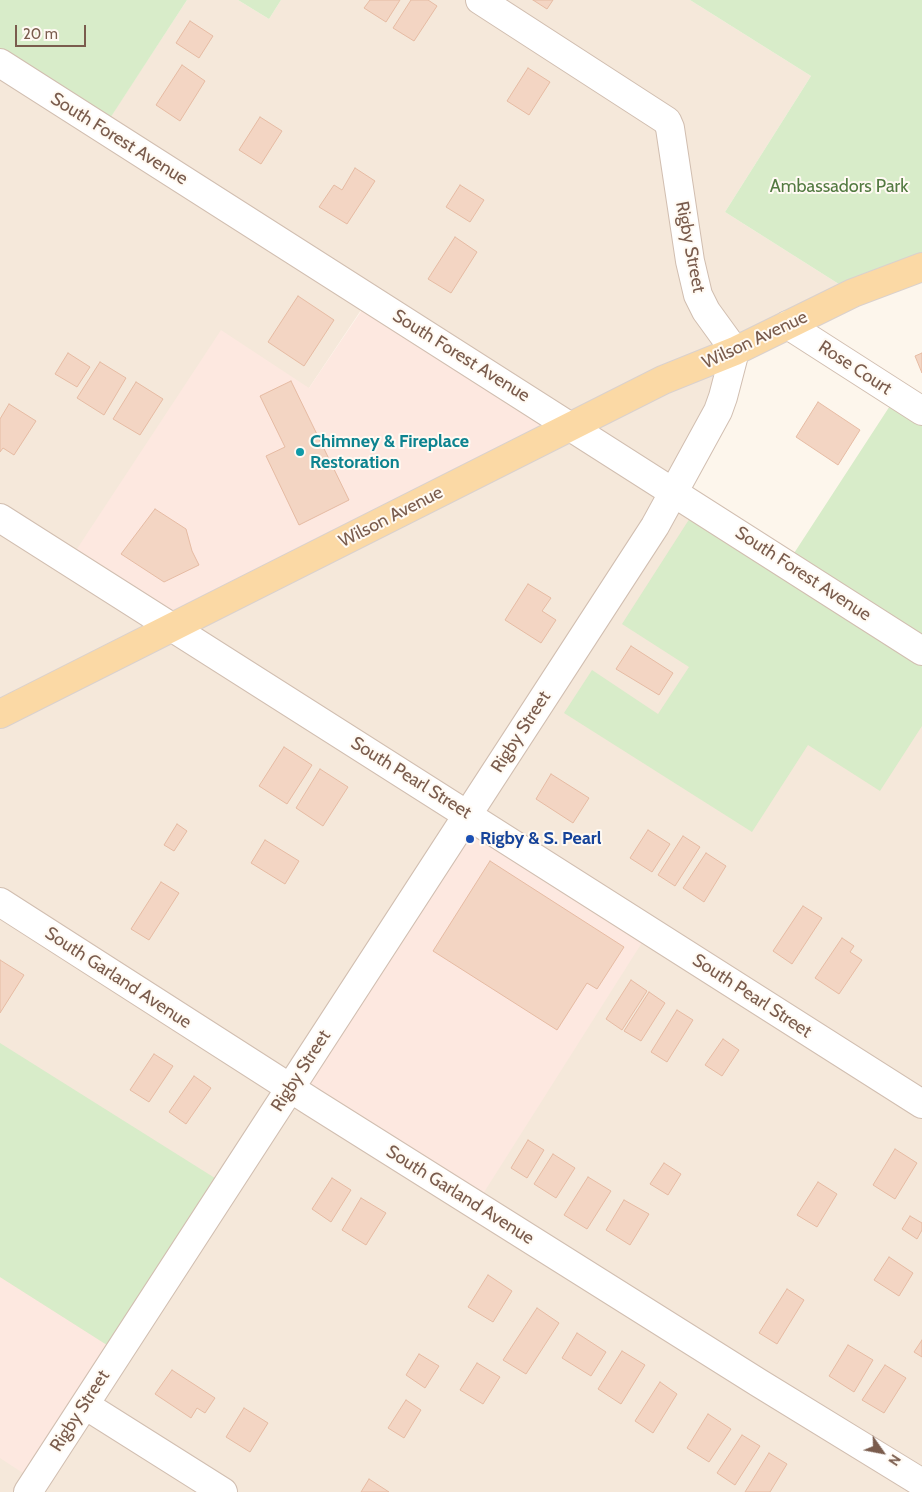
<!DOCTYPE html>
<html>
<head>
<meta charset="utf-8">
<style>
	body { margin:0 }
	#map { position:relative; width:922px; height:1492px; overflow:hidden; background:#fdf6ec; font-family:Cabin,sans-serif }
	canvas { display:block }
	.north { position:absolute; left:857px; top:1427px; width:50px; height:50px; -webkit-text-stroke:4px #fffaf3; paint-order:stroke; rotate:123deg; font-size:14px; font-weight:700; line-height:20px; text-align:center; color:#7a5c4d }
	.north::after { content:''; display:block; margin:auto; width:18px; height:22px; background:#7a5c4d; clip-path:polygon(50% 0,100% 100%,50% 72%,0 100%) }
	.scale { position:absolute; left:15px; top:25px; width:71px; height:22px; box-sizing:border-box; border:2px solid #7a5c4d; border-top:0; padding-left:6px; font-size:15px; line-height:18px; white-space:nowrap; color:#7a5c4d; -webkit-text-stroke:4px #fffaf3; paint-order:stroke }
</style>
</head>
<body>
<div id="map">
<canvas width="922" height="1492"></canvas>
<div class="north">N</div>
<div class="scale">20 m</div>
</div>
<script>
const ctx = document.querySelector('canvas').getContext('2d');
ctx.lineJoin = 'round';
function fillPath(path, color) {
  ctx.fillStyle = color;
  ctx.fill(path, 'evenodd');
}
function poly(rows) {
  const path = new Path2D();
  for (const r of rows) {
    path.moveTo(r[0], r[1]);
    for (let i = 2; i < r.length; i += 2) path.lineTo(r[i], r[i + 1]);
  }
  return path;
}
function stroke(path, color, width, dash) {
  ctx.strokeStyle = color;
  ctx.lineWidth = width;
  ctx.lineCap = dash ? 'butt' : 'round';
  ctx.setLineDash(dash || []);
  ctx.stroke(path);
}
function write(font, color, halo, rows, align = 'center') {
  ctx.font = font + ' Cabin,sans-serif';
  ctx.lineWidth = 4;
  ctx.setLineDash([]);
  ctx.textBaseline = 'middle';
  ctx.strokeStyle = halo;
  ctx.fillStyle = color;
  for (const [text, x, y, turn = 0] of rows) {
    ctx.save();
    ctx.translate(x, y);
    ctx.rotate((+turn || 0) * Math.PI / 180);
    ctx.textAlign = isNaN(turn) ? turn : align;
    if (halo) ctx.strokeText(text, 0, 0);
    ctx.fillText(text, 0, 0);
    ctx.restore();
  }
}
const residential = poly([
	[187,0,238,0,269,19,281,0,690,0,811,76,725,212,853,293,735,351,673,491,787,564,922,411,922,1492,0,1492,0,63,103,128],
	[369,298,237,595,309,388]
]);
const commercial = poly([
	[370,298,572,426,172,627,69,561,221,330,309,388],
	[468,814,650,930,476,1205,290,1088],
	[0,1277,118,1352,35,1481,0,1458]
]);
const green = poly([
	[0,0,187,0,103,129,0,63],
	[238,0,281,0,269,19],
	[690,0,922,0,922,267,853,293,725,212,811,76],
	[897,395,922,411,922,726,880,791,808,745,752,832,564,713,592,670,658,714,689,667,622,624,697,507,787,564],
	[0,1043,226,1185,118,1352,0,1277]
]);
const building = poly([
	[370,0,400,0,386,22,364,8,370,0],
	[411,0,428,0,437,6,414,41,393,28,411,0],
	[533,0,553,0,547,9,533,0],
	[190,21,213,36,199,58,176,43,190,21],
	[182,65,205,81,180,121,156,105,182,65],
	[528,68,550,82,529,115,507,101,528,68],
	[260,117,282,131,261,164,239,150,260,117],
	[355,168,375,181,347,224,319,207,334,185,342,190,355,168],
	[460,185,484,200,470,222,446,207,460,185],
	[455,237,477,252,451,293,428,279,455,237],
	[298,296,334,320,304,366,268,342,298,296],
	[68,353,90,367,77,387,55,374,68,353],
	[922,353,922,373,915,356,922,353],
	[100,362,126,378,104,415,77,398,100,362],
	[291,381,349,500,299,525,266,456,285,447,260,396,291,381],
	[136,382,163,399,140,435,113,419,136,382],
	[818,402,860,430,838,465,796,437,818,402],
	[9,404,36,421,14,455,3,448,0,452,0,419,9,404],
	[155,509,186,529,192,551,199,565,164,582,121,554,155,509],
	[528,584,551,598,542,611,556,620,541,643,505,620,528,584],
	[631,646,673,673,659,695,616,669,631,646],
	[284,747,312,765,287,804,259,786,284,747],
	[320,769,348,787,323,826,296,808,320,769],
	[551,774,589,798,573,823,536,799,551,774],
	[177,824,187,831,174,851,164,845,177,824],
	[648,830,670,844,652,872,630,858,648,830],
	[683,836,700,847,675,886,658,875,683,836],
	[265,840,299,861,285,884,251,863,265,840],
	[706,853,726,866,704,902,683,888,706,853],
	[490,861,624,947,597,989,587,983,557,1030,433,951,490,861],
	[161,882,179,893,149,940,131,929,161,882],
	[803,906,822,918,792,964,773,951,803,906],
	[842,938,854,946,850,952,862,960,839,994,815,978,842,938],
	[0,960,24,975,0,1013,0,960],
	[631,980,647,991,622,1030,606,1019,631,980],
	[649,992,665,1003,641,1041,624,1031,649,992],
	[677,1010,693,1020,667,1062,651,1052,677,1010],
	[723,1039,739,1050,722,1076,705,1065,723,1039],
	[154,1054,173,1066,149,1102,130,1090,154,1054],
	[194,1076,211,1088,186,1124,169,1112,194,1076],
	[528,1140,544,1150,527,1178,511,1168,528,1140],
	[895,1149,917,1163,895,1199,873,1185,895,1149],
	[553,1154,575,1168,556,1198,534,1184,553,1154],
	[664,1163,681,1174,668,1195,650,1184,664,1163],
	[588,1177,611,1191,587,1229,564,1215,588,1177],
	[332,1178,351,1190,331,1222,312,1209,332,1178],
	[818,1182,837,1194,817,1227,797,1215,818,1182],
	[361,1198,386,1213,366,1245,342,1230,361,1198],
	[624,1200,649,1214,630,1245,606,1230,624,1200],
	[910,1216,922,1223,922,1230,917,1239,902,1229,910,1216],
	[889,1257,913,1273,899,1296,874,1280,889,1257],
	[488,1275,512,1291,493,1322,468,1307,488,1275],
	[787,1289,804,1300,777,1344,759,1333,787,1289],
	[537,1308,559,1323,526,1374,503,1360,537,1308],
	[577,1333,606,1352,591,1376,562,1358,577,1333],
	[922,1340,922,1357,914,1352,922,1340],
	[848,1345,873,1360,854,1392,829,1376,848,1345],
	[622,1351,645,1365,621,1404,598,1389,622,1351],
	[419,1354,439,1366,425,1388,406,1375,419,1354],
	[477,1363,500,1377,483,1404,460,1390,477,1363],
	[885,1365,906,1378,884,1413,862,1400,885,1365],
	[172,1370,215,1398,205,1413,197,1408,191,1418,155,1394,172,1370],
	[660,1382,677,1394,653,1433,635,1421,660,1382],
	[406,1400,421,1410,404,1438,388,1428,406,1400],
	[244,1408,268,1423,250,1452,226,1437,244,1408],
	[708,1414,731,1429,709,1462,687,1448,708,1414],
	[742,1435,760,1446,735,1485,717,1473,742,1435],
	[769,1453,787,1464,770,1492,745,1492,769,1453],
	[369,1479,389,1492,361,1492,369,1479]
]);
const minor = poly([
	[0,63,922,651],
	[788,325,922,411],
	[0,518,922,1104],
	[0,902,312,1102,759,1383,922,1483],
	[85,1405,223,1492],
	[28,1492,655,526,718,411,723,397,735,351,706,311,698,295,690,261,670,128,667,121,480,0]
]);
const major = poly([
	[0,714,663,380,735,351,853,293,922,267]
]);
const markers = [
	[300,452,5,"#0f9aa8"],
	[470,839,5,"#1a4fb4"]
];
const streetNames = [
	["South Forest Avenue",119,139,32],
	["Rigby Street",690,247,79],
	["Wilson Avenue",755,340,-25],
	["South Forest Avenue",461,356,32],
	["Rose Court",855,368,33],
	["Wilson Avenue",391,517,-27],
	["South Forest Avenue",803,574,33],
	["Rigby Street",521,732,-57],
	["South Pearl Street",411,778,32],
	["South Garland Avenue",118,978,33],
	["South Pearl Street",752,996,33],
	["Rigby Street",301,1071,-57],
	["South Garland Avenue",460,1195,32],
	["Rigby Street",80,1411,-57]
];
const parkNames = [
	["Ambassadors Park",839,187]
];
const cultureNames = [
	["Chimney & Fireplace",310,442],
	["Restoration",310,463]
];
const transitNames = [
	["Rigby & S. Pearl",480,839]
];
fillPath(residential, '#f5e8da');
fillPath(commercial, '#fde8e0');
fillPath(green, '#d8ecc9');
fillPath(building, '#f3d5c3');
stroke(building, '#e6bba3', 1);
stroke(minor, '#d1beb0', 30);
stroke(major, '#dad1cd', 30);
stroke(minor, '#fff', 28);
stroke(major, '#fbd9a5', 28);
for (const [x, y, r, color] of markers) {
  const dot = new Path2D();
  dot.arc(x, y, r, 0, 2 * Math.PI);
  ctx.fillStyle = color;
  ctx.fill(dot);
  stroke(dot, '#fffaf3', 2);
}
write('18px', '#7a5c4d', '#fffaf3', streetNames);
write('18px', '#537a41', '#fffaf3', parkNames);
write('bold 18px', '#0d838f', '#fffaf3', cultureNames, 'left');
write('bold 18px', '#164399', '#fffaf3', transitNames, 'left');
</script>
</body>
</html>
